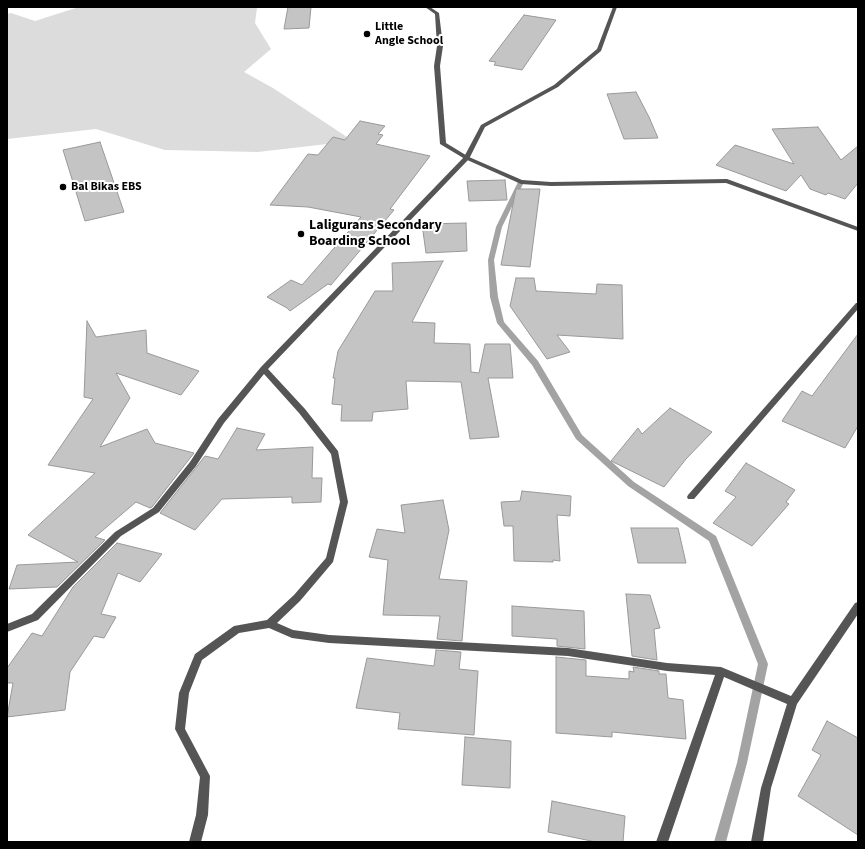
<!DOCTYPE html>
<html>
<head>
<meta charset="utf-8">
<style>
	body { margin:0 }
	#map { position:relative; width:865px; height:849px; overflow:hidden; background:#fff; font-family:"Source Sans 3",sans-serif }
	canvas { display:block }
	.frame { position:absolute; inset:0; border:8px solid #000; pointer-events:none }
</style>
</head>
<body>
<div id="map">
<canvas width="865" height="849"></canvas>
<div class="frame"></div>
</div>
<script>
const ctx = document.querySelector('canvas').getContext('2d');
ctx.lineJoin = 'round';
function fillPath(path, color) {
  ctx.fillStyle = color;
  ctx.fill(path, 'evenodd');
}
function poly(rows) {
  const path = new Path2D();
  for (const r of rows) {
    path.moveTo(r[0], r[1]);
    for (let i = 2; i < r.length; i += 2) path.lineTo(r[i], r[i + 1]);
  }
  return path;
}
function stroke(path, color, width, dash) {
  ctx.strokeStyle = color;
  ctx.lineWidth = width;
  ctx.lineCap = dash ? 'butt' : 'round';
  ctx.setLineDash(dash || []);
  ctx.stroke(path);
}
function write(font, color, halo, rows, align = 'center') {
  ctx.font = font + ' "Source Sans 3",sans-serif';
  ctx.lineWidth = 4;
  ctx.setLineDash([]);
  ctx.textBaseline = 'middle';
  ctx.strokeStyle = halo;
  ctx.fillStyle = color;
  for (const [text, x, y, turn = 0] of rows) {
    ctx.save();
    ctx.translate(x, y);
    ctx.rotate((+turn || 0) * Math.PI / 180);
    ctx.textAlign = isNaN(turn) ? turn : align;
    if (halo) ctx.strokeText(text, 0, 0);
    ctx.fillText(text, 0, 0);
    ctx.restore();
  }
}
const green = poly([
	[79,7,259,7,257,8,255,23,271,49,244,72,273,88,353,141,258,152,165,150,96,129,7,139,7,14,11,13,35,21]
]);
const stream = poly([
	[521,180,524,182,502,227,494,260,498,297,504,322,538,361,582,435,634,482,716,536,768,664,747,763,726,842,714,842,737,763,758,664,709,541,628,486,576,439,532,365,497,323,490,297,488,260,496,227,518,182,521,180]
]);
const building = poly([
	[288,7,311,7,309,28,284,29,288,7],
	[524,15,556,20,522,70,494,65,496,62,489,61,524,15],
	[636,92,649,117,658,138,624,139,607,94,636,92],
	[360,121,385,126,378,134,383,135,376,144,430,156,390,209,394,210,331,285,328,284,290,311,287,308,267,297,291,280,302,285,361,217,308,207,270,205,308,154,318,155,333,137,345,140,360,121],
	[818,127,841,160,858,146,858,183,845,199,828,193,826,195,810,189,801,175,786,191,716,165,735,145,794,164,772,129,818,127],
	[100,142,124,212,85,221,63,150,100,142],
	[505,180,507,200,469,201,467,181,505,180],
	[516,189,540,189,530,267,501,265,516,189],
	[466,223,467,251,426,253,422,224,466,223],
	[443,261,412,322,435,323,434,343,470,344,471,372,479,373,485,344,510,344,513,378,488,378,499,437,470,439,461,382,406,381,408,409,373,412,372,421,341,421,342,405,332,404,335,378,333,378,338,351,375,291,393,291,392,263,443,261],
	[516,278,534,278,536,291,596,294,597,284,622,285,623,339,557,335,570,352,547,359,510,306,516,278],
	[87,321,96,337,146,330,147,353,199,371,181,395,116,373,130,398,100,447,147,429,155,443,194,453,152,507,150,508,136,502,95,537,105,540,57,587,9,589,17,565,78,562,28,535,95,473,48,465,93,399,84,397,87,321],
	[858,334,858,426,845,448,782,421,802,391,812,396,858,334],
	[670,408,712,432,686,459,664,487,611,461,638,428,642,434,670,408],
	[237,428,265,434,256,450,313,447,312,478,322,478,321,502,292,503,292,497,222,499,195,530,160,513,205,456,218,459,237,428],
	[746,463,795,490,786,502,789,504,752,546,713,523,736,497,725,491,746,463],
	[522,491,571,496,570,516,557,515,560,561,553,560,553,562,514,561,513,526,504,526,501,502,520,501,522,491],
	[443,500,449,530,439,579,467,581,462,641,437,639,440,616,383,615,388,560,369,557,377,529,405,533,401,505,443,500],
	[631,528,678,528,686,563,638,563,631,528],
	[117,543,162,554,140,582,118,573,101,614,116,617,104,638,94,636,70,672,65,710,7,717,13,683,7,683,7,668,32,633,42,636,73,587,117,543],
	[626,594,650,595,660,628,654,629,657,660,632,656,626,594],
	[512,606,584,611,585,649,557,646,557,639,512,636,512,606],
	[436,650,461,652,459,669,478,671,474,735,398,729,400,713,356,708,367,658,434,666,436,650],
	[556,657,586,660,586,676,629,679,629,671,634,672,633,667,659,671,659,674,666,674,668,698,683,700,686,739,612,732,612,737,556,733,556,657],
	[827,721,858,738,858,835,798,796,821,755,812,750,827,721],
	[465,737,511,741,510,788,462,785,465,737],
	[552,801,625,816,623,842,596,842,548,832,552,801]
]);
const service = poly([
	[613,7,617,7,601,51,558,87,485,127,469,159,268,369,305,409,338,451,348,502,333,562,300,601,277,623,293,630,329,635,568,648,667,663,721,667,791,696,855,603,858,602,858,614,797,704,771,788,763,842,751,842,761,788,787,704,724,677,668,842,656,842,715,675,667,671,568,656,329,643,292,638,269,628,239,633,202,660,189,693,185,729,210,776,208,815,201,842,189,842,196,815,200,777,175,729,179,693,195,654,234,626,267,620,294,595,326,558,340,502,331,454,299,413,264,374,224,423,196,466,159,512,121,536,38,620,7,632,7,624,32,614,115,532,153,508,190,462,218,419,261,367,464,157,481,125,554,85,597,49,613,7],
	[856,303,858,303,858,309,694,499,688,499,687,497,688,495,856,303]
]);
const minor = poly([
	[425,7,430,7,439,13,443,46,440,66,446,143,469,157,522,180,551,182,727,179,858,227,858,231,726,183,551,186,521,184,465,159,440,144,434,66,437,46,435,14,425,7]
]);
const markers = [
	[367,34,4,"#000"],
	[63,187,4,"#000"],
	[301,234,4,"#000"]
];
const farPoinames = [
	["Little",375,27],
	["Angle School",375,41],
	["Bal Bikas EBS",71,187]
];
const poiNames = [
	["Laligurans Secondary",309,226],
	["Boarding School",309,242]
];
fillPath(green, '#dcdcdc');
fillPath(stream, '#a3a3a3');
fillPath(building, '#c4c4c4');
stroke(building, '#999', 1);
fillPath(service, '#555');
fillPath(minor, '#555');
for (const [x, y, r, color] of markers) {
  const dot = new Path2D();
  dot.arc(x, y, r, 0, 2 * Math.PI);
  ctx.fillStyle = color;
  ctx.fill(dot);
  stroke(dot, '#fff', 1.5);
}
write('bold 12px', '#000', '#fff', farPoinames, 'left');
write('bold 14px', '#000', '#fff', poiNames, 'left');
</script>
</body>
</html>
